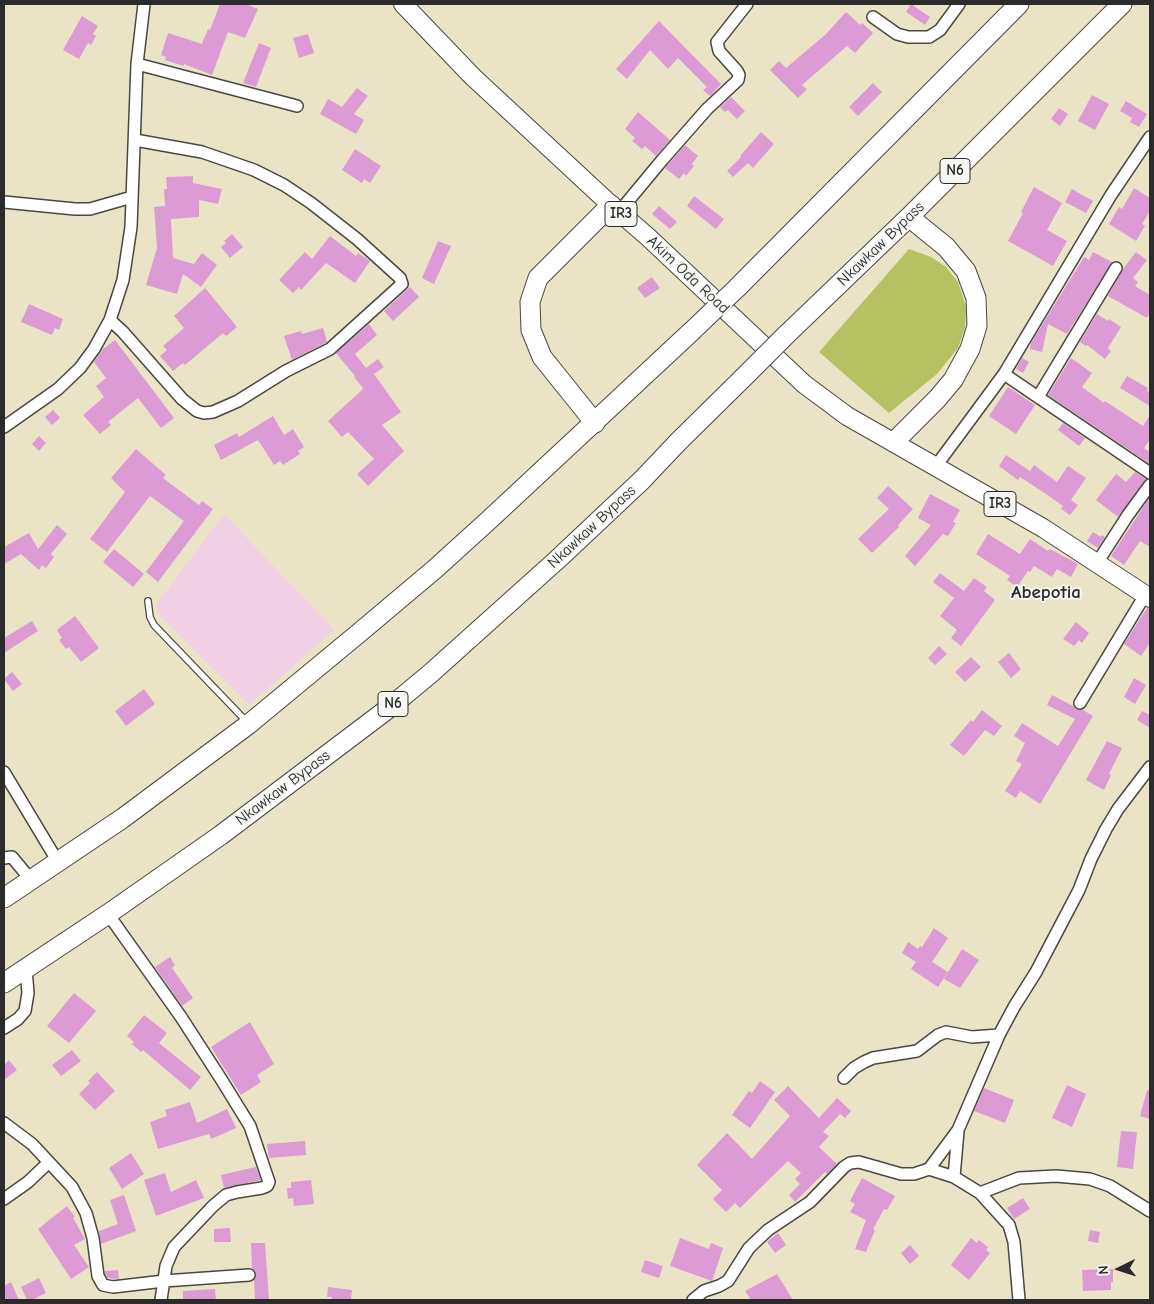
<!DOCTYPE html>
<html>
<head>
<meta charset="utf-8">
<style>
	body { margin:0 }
	#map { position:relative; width:1154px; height:1304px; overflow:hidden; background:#ebe3c5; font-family:"Comic Neue",sans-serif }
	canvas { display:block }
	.frame { position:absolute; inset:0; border:5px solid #2b2b2b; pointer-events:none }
	.north { position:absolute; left:1094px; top:1244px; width:50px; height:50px; -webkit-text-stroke:4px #f6f6f2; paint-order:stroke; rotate:266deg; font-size:14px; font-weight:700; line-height:20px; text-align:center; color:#2b2b2b }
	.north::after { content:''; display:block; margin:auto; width:18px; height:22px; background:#2b2b2b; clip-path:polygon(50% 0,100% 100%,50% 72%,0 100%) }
</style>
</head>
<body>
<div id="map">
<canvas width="1154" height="1304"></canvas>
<div class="frame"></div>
<div class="north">N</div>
</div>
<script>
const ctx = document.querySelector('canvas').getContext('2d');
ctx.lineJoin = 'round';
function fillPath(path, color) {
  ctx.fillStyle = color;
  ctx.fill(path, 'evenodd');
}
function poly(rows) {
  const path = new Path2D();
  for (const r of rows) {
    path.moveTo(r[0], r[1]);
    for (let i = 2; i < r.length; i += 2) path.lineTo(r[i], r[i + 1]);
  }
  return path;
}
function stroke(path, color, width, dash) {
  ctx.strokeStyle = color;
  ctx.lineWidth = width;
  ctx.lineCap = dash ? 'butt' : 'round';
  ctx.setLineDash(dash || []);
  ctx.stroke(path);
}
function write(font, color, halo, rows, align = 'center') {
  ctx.font = font + ' "Comic Neue",sans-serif';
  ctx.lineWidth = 4;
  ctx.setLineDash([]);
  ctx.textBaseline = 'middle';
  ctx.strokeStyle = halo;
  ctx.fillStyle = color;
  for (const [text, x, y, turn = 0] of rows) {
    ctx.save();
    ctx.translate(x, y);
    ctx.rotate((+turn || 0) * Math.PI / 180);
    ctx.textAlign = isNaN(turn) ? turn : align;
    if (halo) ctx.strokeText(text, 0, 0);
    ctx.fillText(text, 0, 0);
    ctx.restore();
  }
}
const built = poly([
	[224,514,334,630,249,705,159,615,156,605]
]);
const green = poly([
	[909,249,931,257,946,267,958,282,966,307,965,328,958,348,937,374,889,413,819,352]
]);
const building = poly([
	[220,4,246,4,258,9,245,38,228,32,212,75,184,64,184,66,165,60,166,57,161,55,168,33,202,44,208,29,210,30],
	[911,4,930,17,925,25,906,12],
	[846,12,860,25,862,23,873,33,855,53,847,46,802,85,807,89,798,98,770,70,779,61,786,68,826,34],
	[82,16,98,26,93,34,96,36,91,45,88,43,79,59,63,50],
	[659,21,721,84,710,96,703,90,707,87,678,58,668,69,650,50,627,79,616,69],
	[308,34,314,53,299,58,293,38],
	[259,43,271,48,256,87,243,83],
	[873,83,882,92,858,116,849,107],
	[357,88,368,96,354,114,364,120,356,134,320,114,328,99,342,107],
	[1092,95,1109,104,1095,130,1078,121],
	[731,97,745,111,737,119,728,110,725,112,720,107],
	[1126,101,1147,114,1139,127,1130,122,1132,118,1120,111],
	[1059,108,1068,114,1060,126,1051,119],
	[638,112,670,140,656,156,645,146,642,149,632,141,635,138,625,129],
	[761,132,774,144,753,168,748,163,733,177,727,171,741,157,740,156],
	[685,145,698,156,692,164,694,166,686,176,684,173,679,179,665,168],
	[355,149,381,166,370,183,364,179,362,183,342,170],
	[193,176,193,183,222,189,218,204,199,200,199,217,171,219,173,258,194,264,202,253,217,265,201,287,183,274,177,294,146,285,157,248,154,207,165,206,164,189,167,189,166,177],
	[1034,187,1062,203,1047,230,1067,241,1053,266,1008,241,1023,213,1021,212],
	[1134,188,1150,198,1150,211,1142,224,1145,226,1136,241,1109,224,1119,207,1122,209],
	[1072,189,1093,201,1086,213,1065,202],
	[694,196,724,219,716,229,687,206],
	[659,206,677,222,670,229,652,214],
	[232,234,243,247,230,258,221,247,226,243,224,241],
	[330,236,356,256,358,253,370,261,355,283,326,263,301,290,299,287,293,293,279,280,305,252,312,259],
	[438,241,451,246,434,284,422,278],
	[1093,252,1112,262,1067,334,1048,324,1042,352,1030,349,1031,343,1084,257,1089,260],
	[1136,252,1147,260,1133,278,1138,282,1135,286,1150,295,1150,312,1147,318,1108,296,1123,269],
	[652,277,660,288,645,298,637,288],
	[410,287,419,297,393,321,384,311],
	[205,288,237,327,226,336,223,333,185,365,183,363,173,371,160,356,167,350,163,346,184,328,174,316],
	[29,304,63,319,59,330,55,328,52,335,21,322],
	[1097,314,1108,321,1109,319,1121,327,1108,348,1111,351,1105,359,1087,345,1086,346,1080,342],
	[369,324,377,335,355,354,366,368,378,359,384,367,374,374,401,412,382,425,404,451,368,486,357,474,374,459,348,432,342,437,328,421,362,390,363,388,354,377,355,376,336,353],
	[323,328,327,342,292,360,284,336,301,331,302,334],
	[115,340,174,418,161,428,138,398,108,422,111,425,100,434,83,415,104,397,96,386,106,378,94,362,103,349],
	[1022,358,1029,362,1023,373,1016,369],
	[1071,358,1092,373,1082,387,1104,403,1105,401,1143,426,1150,415,1150,440,1144,448,1150,452,1150,464,1048,395],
	[1127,376,1148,388,1147,391,1150,393,1150,406,1120,388],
	[1008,387,1035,405,1016,434,989,416],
	[53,410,60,418,52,425,45,417],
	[273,416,284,435,293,429,304,447,298,451,300,454,283,465,280,461,274,465,258,440,221,460,214,445,237,433,239,437],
	[1063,423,1085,438,1079,446,1058,430],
	[39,436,46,443,39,451,32,444],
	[136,449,166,475,163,478,199,505,202,501,213,509,158,582,146,572,184,521,150,496,107,552,90,539,125,492,111,478],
	[1006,455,1030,471,1034,465,1057,482,1068,466,1086,478,1071,500,1078,505,1070,515,1061,509,1063,506,1046,494,1020,477,1018,480,999,466],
	[1135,472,1146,479,1118,517,1096,500,1116,474,1126,482],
	[888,486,913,509,898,525,899,527,872,553,858,539,889,509,877,498],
	[930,494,960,510,953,522,956,523,948,536,943,534,915,566,905,556,931,525,918,518],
	[1150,497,1150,547,1140,541,1124,565,1111,556],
	[57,525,67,534,51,554,54,557,46,568,42,565,39,570,21,554,4,564,4,547,29,533,38,549],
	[1093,532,1101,537,1102,535,1105,537,1098,548,1087,541],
	[988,534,1020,554,1030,539,1048,551,1050,549,1078,564,1071,577,1057,569,1052,577,1034,566,1030,572,1028,571,1017,587,1007,580,1010,576,976,554],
	[114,549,144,574,133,587,103,562],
	[940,573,964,591,974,578,987,587,984,591,995,600,961,646,951,638,957,630,940,616,954,598,933,582],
	[1147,608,1150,608,1150,643,1141,656,1124,644],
	[75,616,99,648,81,662,69,647,66,649,59,640,62,638,57,630],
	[32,621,38,631,4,653,4,638],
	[1076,622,1089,633,1082,643,1079,640,1074,646,1063,639],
	[939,646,947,654,935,665,928,658],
	[1009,653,1021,669,1011,678,998,662],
	[971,657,981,667,965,682,955,672],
	[12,672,22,684,13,691,4,679],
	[1134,678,1146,685,1135,704,1124,697],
	[144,689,155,704,126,726,115,711],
	[1052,695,1073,706,1077,710,1083,710,1093,716,1040,804,1020,791,1016,798,1005,791,1022,764,1016,761,1025,743,1014,736,1022,723,1058,746,1075,719,1047,705],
	[982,710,1002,726,994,736,985,730,964,756,950,745,971,720,973,722],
	[1142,711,1150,715,1150,728,1137,720],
	[1107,741,1122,748,1109,774,1111,775,1104,790,1086,780],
	[934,928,948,938,932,962,948,972,938,987,911,969,916,962,902,953,908,942,918,949,920,946,922,947],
	[962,949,979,960,960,988,944,979],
	[170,957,175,965,172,968,193,998,182,1006,155,967],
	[74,993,96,1011,69,1043,47,1026],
	[144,1015,167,1033,159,1043,201,1077,190,1090,143,1050,141,1052,132,1044,134,1042,127,1036],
	[250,1022,274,1064,257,1075,261,1082,241,1095,211,1047],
	[72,1050,81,1061,61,1076,52,1065],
	[9,1060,17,1070,4,1080,4,1065],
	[97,1072,115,1091,95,1110,79,1094,90,1083,88,1081],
	[760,1081,775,1092,750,1128,732,1115,749,1091,752,1093],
	[1067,1085,1086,1094,1072,1127,1052,1118],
	[788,1086,819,1118,837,1098,851,1111,845,1118,840,1114,823,1132,829,1136,819,1147,837,1164,827,1174,825,1172,795,1202,789,1195,800,1184,795,1179,801,1173,788,1161,740,1208,735,1203,726,1212,713,1199,722,1190,697,1165,727,1133,752,1159,790,1116,774,1100],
	[984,1088,1014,1100,1005,1123,974,1111],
	[1147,1090,1150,1091,1150,1119,1140,1116],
	[190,1102,197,1123,227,1109,236,1128,211,1139,209,1134,158,1149,150,1122,167,1116,165,1110],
	[1121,1131,1137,1132,1133,1169,1117,1167],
	[305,1141,306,1155,269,1158,267,1144],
	[131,1153,144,1174,122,1189,109,1168],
	[256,1167,261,1180,224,1188,221,1175],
	[165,1173,171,1192,196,1180,204,1198,156,1216,144,1180],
	[862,1178,895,1196,887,1210,884,1209,873,1229,875,1230,866,1252,855,1249,866,1220,850,1212,855,1204,850,1201],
	[311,1180,314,1204,294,1206,293,1198,288,1199,287,1188,291,1188,291,1182],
	[124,1195,136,1231,101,1244,99,1231,118,1224,110,1200],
	[1023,1198,1030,1209,1014,1219,1007,1208],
	[67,1206,75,1217,73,1218,85,1239,74,1245,89,1267,71,1279,38,1229],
	[230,1228,231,1242,214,1242,214,1229],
	[1090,1230,1100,1232,1098,1243,1088,1241],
	[778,1233,786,1245,775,1253,767,1242],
	[680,1238,709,1249,711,1243,723,1248,712,1281,670,1266],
	[971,1238,977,1243,979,1240,988,1247,986,1250,990,1253,969,1280,951,1265],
	[251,1243,265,1243,269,1300,255,1300,254,1280,256,1274,252,1268],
	[910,1245,919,1256,910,1264,901,1253],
	[645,1260,663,1266,659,1278,641,1272],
	[1113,1269,1113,1282,1111,1282,1111,1290,1083,1291,1082,1270],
	[118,1270,119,1279,108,1278,105,1274,105,1271],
	[777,1274,793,1300,751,1300,745,1291],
	[39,1278,46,1293,32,1300,27,1300,21,1287],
	[11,1282,19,1300,4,1300,4,1286],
	[328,1287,352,1290,351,1300,331,1300,332,1297,327,1297],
	[215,1289,216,1300,183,1300,183,1291]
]);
const service = poly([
	[148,601,150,617,154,625,247,722]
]);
const minor = poly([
	[873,17,897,34,908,37,929,37,940,30,959,4],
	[137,64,297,106],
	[4,202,75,209,90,209,132,197],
	[619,212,663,159,707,109,738,80,739,75,737,71,719,51,717,42,747,4],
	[110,320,123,332,182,399,197,411,204,413,213,412,238,401,286,371,330,349,402,284,400,278,357,239,311,203,284,185,254,170,202,152,135,140],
	[1004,374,1150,473],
	[1038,397,1116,268],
	[4,427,58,389,80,368,94,349,110,320,123,280,131,227,137,64,144,4],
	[936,466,1004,374,1111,195,1150,137],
	[1097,563,1128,515,1150,485],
	[1080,703,1145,595],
	[4,772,58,862],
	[4,858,12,857,31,880],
	[108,914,181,1017,221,1079,250,1126,269,1182,267,1186,262,1188,237,1192,226,1195,213,1206,174,1247,166,1266,161,1300],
	[4,1028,18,1019,25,1011,28,993,26,969],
	[844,1078,854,1068,864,1062,873,1058,917,1051,938,1035,946,1032,972,1037,999,1035],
	[4,1123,32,1144,72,1187,86,1213,93,1238,98,1276,103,1285,113,1287,164,1281,249,1275],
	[929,1169,954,1177,980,1193,1009,1225,1014,1242,1019,1300],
	[954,1177,958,1131],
	[980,1193,1019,1178,1056,1176,1090,1179,1110,1186,1150,1211],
	[4,1199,28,1182,48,1163],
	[693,1300,704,1291,719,1286,728,1281,749,1248,768,1230,810,1202,844,1167,850,1163,859,1162,901,1174,914,1174,929,1169,958,1130,999,1035,1014,1007,1036,972,1079,890,1091,859,1106,829,1118,809,1150,767]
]);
const primary = poly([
	[403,4,473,77,611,205,648,237,804,384,847,416,1043,528,1150,598]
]);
const trunk = poly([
	[737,288,1019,4],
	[786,335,909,217,1122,4],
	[595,423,542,357,531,330,530,302,538,278,611,205],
	[894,442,937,399,953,380,970,349,977,326,976,298,966,271,946,247,909,217],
	[4,898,123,818,249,724,359,633,435,569,489,520,692,331],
	[4,983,108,914,221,835,389,708,431,673,558,559,642,480,679,441,743,378]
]);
const trunkBridge = poly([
	[692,331,737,288],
	[743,378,786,335]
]);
const shields = [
	[955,171,30],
	[621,214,32],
	[1000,504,32],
	[393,704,30]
];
const shieldNames = [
	["N6",955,171],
	["IR3",621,214],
	["IR3",1000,504],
	["N6",393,704]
];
const streetNames = [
	["Nkawkaw Bypass",881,244,-44],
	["Akim Oda Road",688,275,43],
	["Nkawkaw Bypass",592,527,-43],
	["Nkawkaw Bypass",283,788,-37]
];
const quarterNames = [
	["Abepotia",1046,593]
];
fillPath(built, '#f0d0e4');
fillPath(green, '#b5c163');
fillPath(building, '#dd9bd6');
stroke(service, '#484742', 8);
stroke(minor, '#484742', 14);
stroke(primary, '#484742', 20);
stroke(trunk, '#484742', 21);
stroke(service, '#fff', 5.5);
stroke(minor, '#fff', 11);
stroke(primary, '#fff', 18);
stroke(trunk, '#fff', 19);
stroke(trunkBridge, '#484742', 21, []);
stroke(trunkBridge, '#fff', 19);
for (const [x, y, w] of shields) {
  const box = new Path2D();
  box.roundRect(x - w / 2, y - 12.5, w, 25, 4);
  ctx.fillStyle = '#f6f6f2';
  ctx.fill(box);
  stroke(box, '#2b2b2b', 1);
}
write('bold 15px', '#2b2b2b', null, shieldNames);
write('16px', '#2b2b2b', '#f6f6f2', streetNames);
write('bold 19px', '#2b2b2b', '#f6f6f2', quarterNames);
</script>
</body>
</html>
